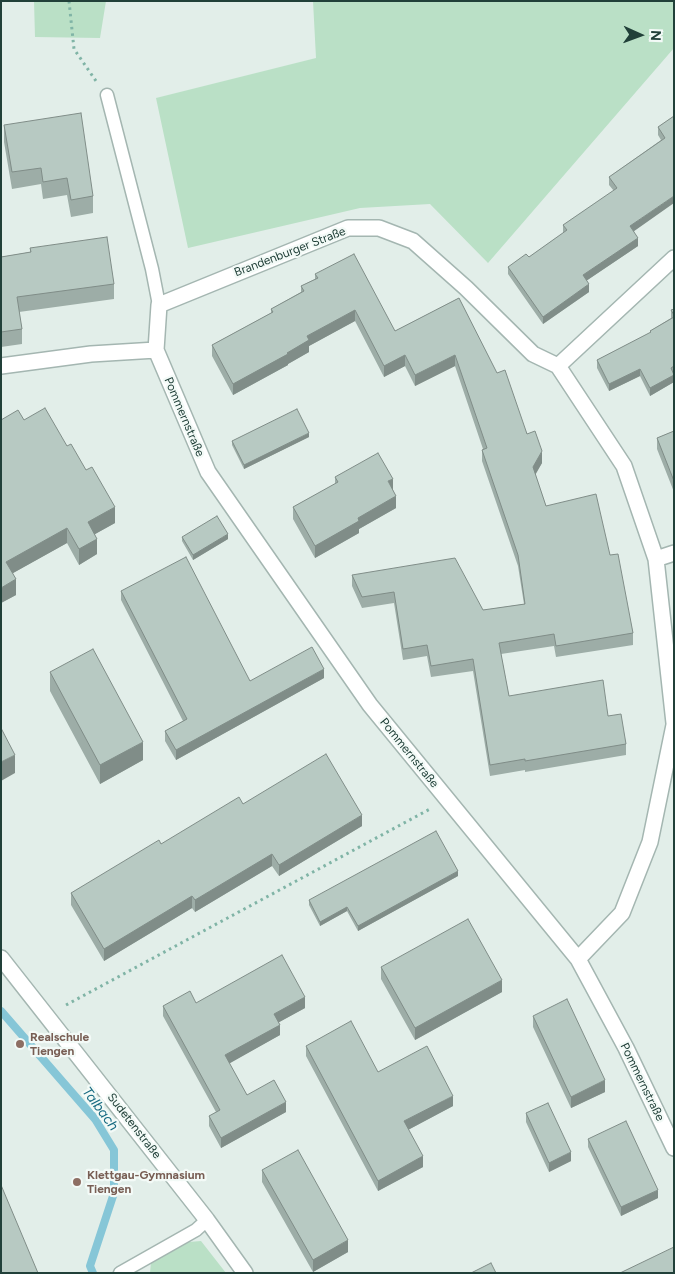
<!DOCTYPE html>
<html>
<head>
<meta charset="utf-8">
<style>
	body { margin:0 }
	#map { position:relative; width:675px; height:1274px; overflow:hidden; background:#e2eee9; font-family:Figtree,sans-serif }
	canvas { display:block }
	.frame { position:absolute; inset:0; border:2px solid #214039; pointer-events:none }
	.north { position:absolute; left:615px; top:10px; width:50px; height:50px; -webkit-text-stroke:4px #f3faf7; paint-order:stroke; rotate:92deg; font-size:14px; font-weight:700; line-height:20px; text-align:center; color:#214039 }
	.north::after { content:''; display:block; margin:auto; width:18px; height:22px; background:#214039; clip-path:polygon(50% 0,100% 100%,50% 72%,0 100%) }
</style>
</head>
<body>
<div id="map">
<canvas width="675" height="1274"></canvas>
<div class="frame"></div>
<div class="north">N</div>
</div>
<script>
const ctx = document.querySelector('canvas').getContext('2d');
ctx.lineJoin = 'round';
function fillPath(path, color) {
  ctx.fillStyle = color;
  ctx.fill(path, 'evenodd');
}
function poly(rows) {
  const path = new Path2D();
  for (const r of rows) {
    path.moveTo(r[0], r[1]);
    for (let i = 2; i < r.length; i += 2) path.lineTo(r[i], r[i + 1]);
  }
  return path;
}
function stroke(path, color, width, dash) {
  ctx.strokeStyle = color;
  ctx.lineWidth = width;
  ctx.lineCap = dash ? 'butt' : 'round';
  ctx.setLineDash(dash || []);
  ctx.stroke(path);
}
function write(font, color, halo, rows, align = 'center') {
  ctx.font = font + ' Figtree,sans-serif';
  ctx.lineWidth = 4.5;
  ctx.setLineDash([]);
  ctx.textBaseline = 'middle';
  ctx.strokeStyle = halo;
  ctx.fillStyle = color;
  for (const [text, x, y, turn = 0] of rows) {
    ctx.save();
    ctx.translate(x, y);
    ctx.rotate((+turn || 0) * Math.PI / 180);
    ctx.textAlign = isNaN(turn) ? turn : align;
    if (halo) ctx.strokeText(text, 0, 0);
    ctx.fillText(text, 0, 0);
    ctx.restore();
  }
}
const green = poly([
	[34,1,106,1,100,38,35,37],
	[313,1,674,1,674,48,488,263,430,204,360,208,188,248,156,98,316,58],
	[201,1241,226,1273,150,1273,151,1262,189,1242]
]);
const stream = poly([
	[1,1011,95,1119,114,1150,114,1193,90,1266,93,1273]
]);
const path = poly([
	[69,1,74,49,96,81],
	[66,1005,430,809]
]);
const service = poly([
	[107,95,152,269,159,305],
	[120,1273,196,1230,207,1220]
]);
const minor = poly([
	[1,366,91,354,156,350],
	[558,366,674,258],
	[656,559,674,553],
	[674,723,656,559,624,466,558,366,533,354,466,288,413,241,379,228,348,228,159,305,156,350,208,472,370,705,578,959,626,1048,674,1148],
	[1,958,207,1220,245,1273],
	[578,959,622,913,650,842,674,725]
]);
const wall = poly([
	[674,116,634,231,638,246,586,281,589,292,543,324,508,274,508,267,529,257,563,233,563,225,614,191,609,185,609,177,661,140,658,135,658,127],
	[4,125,93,196,93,213,71,217,67,195,43,199,41,184,12,189,4,142],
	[30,248,114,284,114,299,19,312,22,329,22,344,1,347,1,257,30,252],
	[315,274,395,331,459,298,542,463,535,474,546,506,610,555,633,633,633,645,556,657,554,646,501,654,509,696,608,716,626,744,626,755,525,772,525,770,490,776,473,671,431,677,427,656,403,660,394,603,362,608,352,586,352,575,483,610,524,604,518,566,482,461,482,450,483,449,455,366,415,386,405,366,384,377,355,321,309,346,309,352,288,364,288,365,233,395,212,356,212,345,271,313,271,309,301,292,301,286,315,279],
	[674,309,674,382,650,396,640,376,609,391,597,368,597,360,650,333,650,331,671,318,671,310],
	[24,420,67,446,115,523,95,534,97,554,79,565,67,543,13,573,16,595,1,603],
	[674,431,674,492,657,449,657,438],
	[309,437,244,469,232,445,232,441],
	[335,477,393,490,396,508,359,529,359,533,315,558,293,519,293,507,335,484],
	[182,537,228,539,193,560,182,541],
	[121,591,250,681,324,678,176,760,165,741,165,731,183,721,121,600],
	[50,672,143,760,100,784,50,691],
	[243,804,362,826,279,876,272,866,195,912,192,908,104,961,71,905,71,893,161,844],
	[458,876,358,931,347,911,320,926,309,905,309,900],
	[381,967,502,992,415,1040,381,979],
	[196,1003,305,1008,279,1022,280,1035,229,1063,247,1095,286,1112,221,1148,209,1126,209,1116,216,1112,163,1016,163,1006],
	[533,1016,605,1092,571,1108,533,1027],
	[306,1046,378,1072,453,1106,408,1130,423,1167,378,1191,306,1056],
	[526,1113,571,1161,549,1172,526,1122],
	[588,1139,658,1198,621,1216,588,1147],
	[262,1170,348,1252,313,1272,262,1182]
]);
const shadedWall = poly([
	[674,196,674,203,630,234,630,226],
	[638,238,638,246,583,283,583,275],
	[589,284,589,292,543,324,543,317],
	[355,310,355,321,309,346,309,352,288,364,288,365,233,395,233,384,307,336],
	[405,355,405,366,384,377,384,366],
	[455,355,455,366,415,386,415,375],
	[640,369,640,376,609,391,609,384],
	[674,375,674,382,650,396,650,388],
	[309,433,309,437,244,469,244,465],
	[542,451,542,463,533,479,533,467],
	[393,479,393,491,388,481],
	[396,496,396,508,359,529,359,533,315,558,315,546,358,518],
	[115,507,115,523,88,538,88,522],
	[67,528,67,543,6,577,6,562],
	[228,534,228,539,193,560,193,555],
	[97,539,97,554,79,565,79,549],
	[16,579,16,595,1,603,1,588],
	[324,669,324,678,176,760,176,750],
	[143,742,143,760,100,784,100,765],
	[15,755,15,773,1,781,1,762],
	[362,815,362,826,279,876,279,865],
	[272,854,272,866,195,912,195,900],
	[458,871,458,876,358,931,358,926],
	[192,896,192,908,104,961,104,949],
	[347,907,347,911,320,926,320,922],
	[502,980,502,992,415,1040,415,1028],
	[305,997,305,1008,274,1025,274,1014],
	[280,1025,280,1035,225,1066,225,1055],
	[605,1080,605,1092,571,1108,571,1097],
	[453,1096,453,1106,404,1132,404,1121],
	[286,1102,286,1112,221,1148,221,1138],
	[571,1152,571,1161,549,1172,549,1163],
	[423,1156,423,1167,378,1191,378,1181],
	[658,1190,658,1198,621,1216,621,1207],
	[348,1240,348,1252,313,1272,313,1260]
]);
const building = poly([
	[81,113,93,196,71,200,67,178,43,182,41,168,12,172,4,125,81,113],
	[674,116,674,196,630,226,638,238,583,275,589,284,543,317,508,267,526,254,529,257,567,230,563,225,617,188,609,177,665,138,658,127,674,116],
	[107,237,114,284,17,297,22,329,1,332,1,257,31,252,30,248,107,237],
	[354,254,395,331,459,298,497,373,505,370,527,434,535,431,542,451,533,467,546,506,596,494,610,555,618,554,633,633,556,646,554,634,499,643,509,696,603,680,608,716,621,714,626,744,525,761,525,759,490,765,473,659,431,666,427,645,403,649,394,592,362,597,352,575,455,558,483,610,525,604,518,555,482,450,487,448,455,355,415,375,405,355,384,366,355,310,307,336,309,340,287,353,288,354,233,384,212,345,273,312,271,309,304,291,301,286,318,278,315,274,354,254],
	[674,309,674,315,671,310,674,309],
	[674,317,674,366,671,368,674,375,650,388,640,369,609,384,597,360,651,332,650,331,674,317],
	[45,408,67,446,71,444,86,470,92,467,115,507,88,522,97,539,79,549,67,528,6,562,16,579,1,588,1,420,18,410,24,420,45,408],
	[297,409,309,433,244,465,232,441,297,409],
	[674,431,674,481,657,438,674,431],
	[378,453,393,479,388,481,396,496,358,518,359,521,315,546,293,507,338,482,335,477,378,453],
	[217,516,228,534,193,555,182,537,217,516],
	[186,557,250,681,312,647,324,669,176,750,165,731,187,719,121,591,186,557],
	[93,649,143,742,100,765,50,672,93,649],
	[1,728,15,755,1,762,1,728],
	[326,754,362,815,279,865,272,854,195,900,192,896,104,949,71,893,159,840,161,844,239,797,243,804,326,754],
	[436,831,458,871,358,926,347,907,320,922,309,900,436,831],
	[468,919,502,980,415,1028,381,967,468,919],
	[282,955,305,997,274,1014,280,1025,225,1055,247,1095,274,1080,286,1102,221,1138,209,1116,220,1110,163,1006,190,991,196,1003,282,955],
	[567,999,605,1080,571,1097,533,1016,567,999],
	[351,1021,378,1072,427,1046,453,1096,404,1121,423,1156,378,1181,306,1046,351,1021],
	[548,1103,571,1152,549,1163,526,1113,548,1103],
	[626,1121,658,1190,621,1207,588,1139,626,1121],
	[298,1150,348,1240,313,1260,262,1170,298,1150],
	[1,1185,38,1273,1,1273,1,1185],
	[674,1247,674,1273,620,1273,674,1247],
	[491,1263,496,1273,471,1273,491,1263]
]);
const markers = [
	[20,1044,5,"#8d6e63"],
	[77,1182,5,"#8d6e63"]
];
const streetNames = [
	["Brandenburger Straße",290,252,-21],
	["Pommernstraße",184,417,67],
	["Pommernstraße",409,753,51],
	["Pommernstraße",642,1082,64],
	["Sudetenstraße",134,1126,52]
];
const educationNames = [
	["Realschule",30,1037],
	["Tiengen",30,1051],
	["Klettgau-Gymnasium",87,1175],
	["Tiengen",87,1189]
];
const waterNames = [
	["Talbach",100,1109,53]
];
fillPath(green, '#bae0c6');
stroke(stream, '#86c6d7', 8);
stroke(service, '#a4b6b1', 15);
stroke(minor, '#a4b6b1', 18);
stroke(path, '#80b4a6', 3, [2.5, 4]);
stroke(service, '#fff', 12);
stroke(minor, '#fff', 15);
fillPath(wall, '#9dada7');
fillPath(shadedWall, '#808d88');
fillPath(building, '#b7c9c2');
stroke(building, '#808d88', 1);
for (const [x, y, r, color] of markers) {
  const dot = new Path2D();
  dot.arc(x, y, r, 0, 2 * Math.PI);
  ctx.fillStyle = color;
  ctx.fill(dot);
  stroke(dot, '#f3faf7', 2);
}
write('12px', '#214039', '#f3faf7', streetNames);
write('bold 12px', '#785e54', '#f3faf7', educationNames, 'left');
write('italic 14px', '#166a81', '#f3faf7', waterNames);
</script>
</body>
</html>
